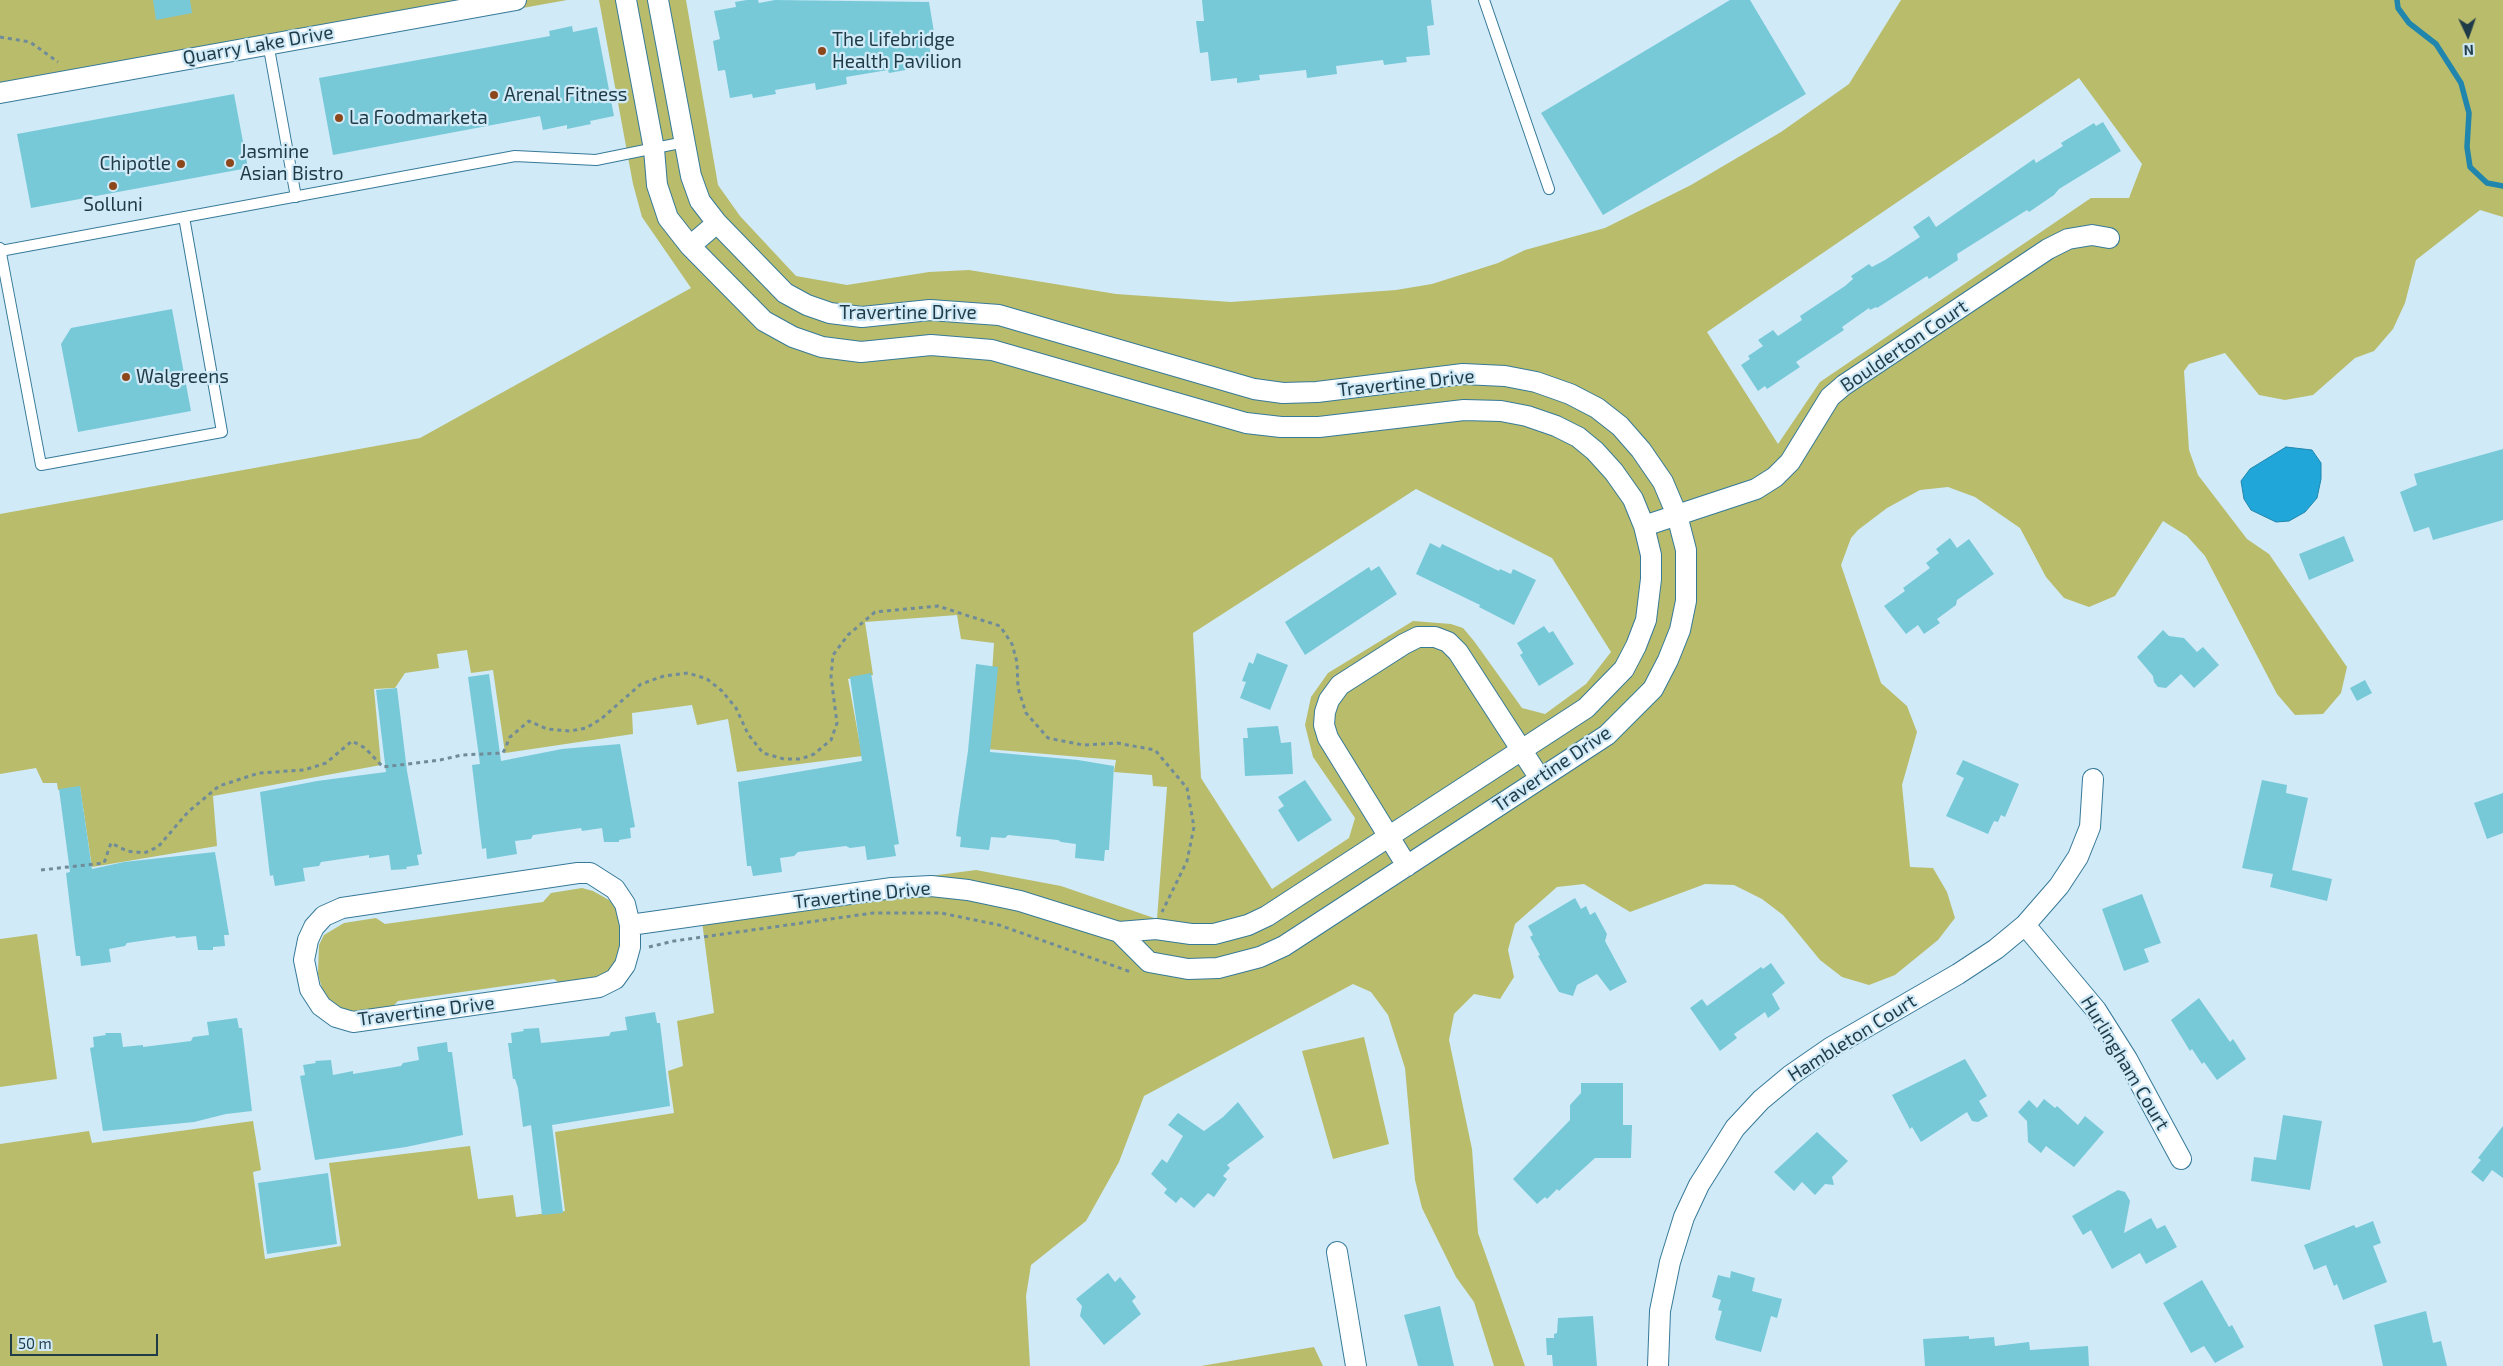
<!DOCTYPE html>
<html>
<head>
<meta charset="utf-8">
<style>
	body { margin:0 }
	#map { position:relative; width:2503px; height:1366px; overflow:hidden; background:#d0eaf8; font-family:"Exo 2",sans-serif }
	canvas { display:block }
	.north { position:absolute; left:2443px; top:10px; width:50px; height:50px; -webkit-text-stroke:4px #d0eaf8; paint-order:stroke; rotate:177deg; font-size:14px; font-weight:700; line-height:20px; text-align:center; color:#1f3b48 }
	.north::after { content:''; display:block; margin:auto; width:18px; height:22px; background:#1f3b48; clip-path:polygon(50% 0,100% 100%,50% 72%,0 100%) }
	.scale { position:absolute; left:10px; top:1334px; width:148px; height:22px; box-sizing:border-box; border:2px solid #1f3b48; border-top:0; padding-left:6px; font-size:15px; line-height:18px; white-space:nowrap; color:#1f3b48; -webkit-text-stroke:4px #d0eaf8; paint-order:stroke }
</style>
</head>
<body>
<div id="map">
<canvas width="2503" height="1366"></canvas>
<div class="north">N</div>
<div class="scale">50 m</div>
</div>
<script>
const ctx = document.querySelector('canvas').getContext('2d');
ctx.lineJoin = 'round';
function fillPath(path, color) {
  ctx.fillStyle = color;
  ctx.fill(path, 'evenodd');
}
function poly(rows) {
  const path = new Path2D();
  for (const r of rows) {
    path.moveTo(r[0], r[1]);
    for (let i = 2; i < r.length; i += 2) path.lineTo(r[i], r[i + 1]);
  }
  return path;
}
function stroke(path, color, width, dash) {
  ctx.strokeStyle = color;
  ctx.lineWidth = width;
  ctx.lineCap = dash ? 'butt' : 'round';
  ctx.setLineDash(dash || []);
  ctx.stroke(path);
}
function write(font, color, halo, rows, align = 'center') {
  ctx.font = font + ' "Exo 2",sans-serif';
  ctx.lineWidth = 4.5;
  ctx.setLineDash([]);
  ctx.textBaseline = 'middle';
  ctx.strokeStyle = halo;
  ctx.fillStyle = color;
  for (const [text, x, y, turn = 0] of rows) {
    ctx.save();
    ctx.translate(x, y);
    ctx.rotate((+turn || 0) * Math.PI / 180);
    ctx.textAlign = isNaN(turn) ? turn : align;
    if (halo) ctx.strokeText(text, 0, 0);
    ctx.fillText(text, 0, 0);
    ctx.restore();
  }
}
const green = poly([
	[0,0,567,0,0,102],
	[599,0,686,0,718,185,740,216,796,276,847,285,929,272,969,270,1116,294,1231,302,1396,290,1432,284,1498,263,1525,250,1605,228,1691,185,1781,132,1849,84,1901,0,2503,0,2503,217,2480,210,2416,260,2405,303,2393,329,2374,351,2355,358,2313,395,2285,400,2259,395,2225,353,2189,364,2184,371,2189,450,2198,475,2247,539,2269,554,2347,667,2341,693,2323,714,2295,715,2277,694,2205,556,2187,536,2163,521,2115,596,2089,607,2064,598,2046,577,2020,528,1975,497,1948,487,1920,490,1887,508,1858,530,1851,538,1841,565,1881,683,1907,706,1917,732,1902,785,1910,867,1933,868,1947,892,1955,918,1938,940,1895,975,1869,985,1842,977,1820,960,1783,915,1762,899,1734,885,1705,884,1630,912,1584,884,1557,887,1515,924,1508,950,1514,977,1500,999,1474,994,1454,1014,1449,1040,1472,1149,1478,1233,1525,1366,1494,1366,1474,1302,1456,1277,1422,1208,1415,1180,1405,1068,1388,1015,1371,992,1353,984,1144,1096,1119,1162,1086,1221,1031,1265,1026,1296,1030,1366,0,1366,0,1144,89,1131,92,1143,253,1121,261,1170,253,1172,265,1259,341,1246,329,1163,470,1146,478,1199,513,1195,516,1217,565,1211,555,1132,674,1113,668,1071,683,1066,677,1021,714,1013,700,906,976,870,1061,886,1157,919,1167,787,1153,786,1152,775,1114,772,1116,760,987,749,994,643,961,639,957,615,865,622,873,675,848,679,862,756,737,772,728,719,697,725,692,705,632,713,633,734,505,753,493,670,471,673,467,650,437,654,439,668,405,673,395,688,374,689,381,765,213,796,217,846,92,867,80,787,58,790,57,783,43,783,36,768,0,774,0,514,420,438,691,288,642,217,633,184],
	[2079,78,2142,164,2129,198,2091,198,1820,382,1778,444,1707,332],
	[1416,489,1552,558,1611,652,1586,684,1545,714,1522,708,1474,641,1463,628,1451,624,1413,621,1328,673,1311,697,1305,725,1313,757,1355,818,1349,838,1272,889,1201,778,1193,633],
	[582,888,593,891,609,900,615,907,618,918,622,942,617,963,603,977,563,986,554,979,398,1001,389,1010,352,1014,335,1007,323,992,318,974,319,945,324,935,344,923,376,918,385,924,543,902,551,893],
	[37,934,57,1079,0,1087,0,939],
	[1364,1037,1389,1144,1333,1159,1302,1051],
	[1314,1347,1323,1366,1201,1366,1248,1358]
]);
const water = poly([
	[2286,447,2312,450,2321,463,2321,479,2317,498,2305,512,2289,521,2276,522,2251,510,2244,499,2241,481,2250,469,2286,447]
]);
const stream = poly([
	[2397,0,2398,8,2409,23,2436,44,2461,83,2469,113,2467,147,2470,167,2487,183,2503,186]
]);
const building = poly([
	[153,0,190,0,192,13,156,20],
	[747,0,758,0,759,3,775,0,929,2,934,32,927,33,932,62,910,65,911,69,889,73,888,70,846,77,847,84,816,90,815,83,775,90,776,94,753,98,752,94,730,98,725,70,718,71,713,41,720,39,714,11,736,7,735,2],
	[1202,0,1431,0,1434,25,1427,26,1430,55,1406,57,1407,62,1384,65,1383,60,1336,66,1337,74,1307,78,1306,70,1259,75,1260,80,1237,83,1237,78,1211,81,1208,52,1200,53,1196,21,1204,21],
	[1730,0,1750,0,1806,94,1603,215,1541,113],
	[572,26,573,32,597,27,614,116,590,121,591,124,567,129,567,125,543,130,540,116,333,155,319,78,550,36,549,31],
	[234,94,248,168,31,208,17,134],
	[2103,122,2121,151,2059,189,2054,195,2029,212,2027,210,1957,254,1958,260,1929,279,1927,276,1877,308,1876,307,1870,310,1869,308,1842,327,1844,330,1796,362,1800,367,1767,389,1765,386,1758,391,1741,365,1750,359,1748,356,1763,346,1758,340,1773,330,1778,336,1802,320,1800,316,1845,286,1853,279,1851,276,1869,264,1872,267,1885,260,1920,237,1913,227,1929,216,1936,227,2034,159,2036,163,2063,146,2061,143,2094,123,2096,126],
	[172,309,191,411,78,432,61,344,71,328],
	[2503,449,2503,520,2433,540,2429,527,2414,532,2400,492,2417,485,2414,474],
	[2344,536,2354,561,2309,580,2299,554],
	[1950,538,1957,548,1969,539,1994,574,1957,600,1956,605,1937,619,1940,623,1924,634,1918,625,1906,634,1884,606,1905,591,1903,588,1930,568,1926,563,1939,553,1936,549],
	[1430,543,1440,548,1442,544,1499,571,1500,569,1511,574,1513,569,1536,580,1514,625,1479,607,1480,605,1416,574],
	[1379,566,1397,594,1305,655,1285,622,1369,567,1371,571],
	[1544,626,1549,633,1553,631,1574,664,1539,686,1520,655,1523,653,1517,643],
	[2163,630,2169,636,2184,638,2197,652,2203,647,2219,665,2194,688,2181,674,2166,688,2158,687,2154,682,2153,676,2137,657],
	[1257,653,1288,665,1270,710,1240,698,1246,682,1242,681,1249,662,1253,664],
	[976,664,998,667,990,752,1078,760,1114,766,1109,850,1105,850,1104,861,1075,858,1076,844,1061,842,1058,840,1008,835,1005,838,991,837,989,850,960,847,961,837,956,836,958,819,968,751],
	[871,673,899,844,894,845,896,856,867,860,865,846,850,848,846,846,798,852,794,856,780,858,782,872,753,876,751,866,747,866,738,782,862,761,850,677],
	[489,674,501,761,562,749,620,744,635,827,630,828,631,838,619,840,619,842,604,842,602,828,582,831,581,828,533,835,531,839,515,841,517,854,487,859,486,848,482,849,472,765,480,764,468,677],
	[2365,680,2372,693,2357,701,2350,688],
	[397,688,407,771,422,854,417,855,419,865,406,867,407,869,391,870,389,855,369,858,369,855,321,862,319,866,303,868,305,881,275,886,273,875,270,876,260,792,317,781,386,772,376,690],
	[1278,726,1281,743,1291,742,1293,774,1245,776,1243,738,1248,738,1247,728],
	[1963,760,2019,784,2005,817,2001,815,1998,822,1994,821,1988,834,1946,816,1964,778,1956,774],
	[1305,780,1332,820,1298,842,1278,810,1284,806,1278,797],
	[2262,780,2287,785,2286,793,2308,798,2292,870,2332,879,2327,901,2270,887,2273,874,2242,868],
	[80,786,92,869,124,862,215,852,229,935,224,935,225,946,213,947,213,950,198,950,196,936,176,938,175,936,127,943,125,946,109,949,111,962,81,966,80,956,76,956,74,940,66,873,70,872,59,789],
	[2503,793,2503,833,2487,839,2474,803],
	[2142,894,2161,943,2144,949,2149,962,2124,971,2102,909],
	[1575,898,1581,909,1586,906,1590,915,1595,912,1607,934,1605,941,1627,982,1610,991,1597,974,1577,985,1573,996,1559,992,1538,956,1540,955,1530,937,1533,935,1528,926],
	[1771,963,1785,983,1772,994,1780,1009,1768,1018,1765,1012,1734,1034,1737,1038,1720,1051,1690,1008,1702,999,1707,1006,1761,967,1763,969],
	[2199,998,2230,1042,2233,1039,2246,1059,2217,1080,2204,1062,2202,1064,2192,1049,2190,1051,2171,1020],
	[655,1012,657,1023,660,1023,670,1106,552,1125,563,1213,542,1215,531,1125,523,1127,518,1088,515,1079,513,1079,508,1043,512,1043,511,1033,524,1031,523,1029,539,1028,541,1043,609,1036,611,1032,627,1030,625,1017],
	[237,1018,239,1028,242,1028,252,1111,226,1114,194,1122,103,1131,90,1048,94,1047,93,1037,106,1035,105,1033,121,1033,123,1047,143,1045,143,1047,191,1041,193,1037,209,1035,207,1022],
	[447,1042,448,1052,452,1052,463,1135,406,1147,315,1160,300,1076,305,1075,303,1065,316,1063,315,1061,331,1060,333,1075,353,1071,353,1074,401,1066,403,1063,419,1060,417,1047],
	[1965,1059,1987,1096,1979,1101,1988,1116,1978,1122,1972,1121,1967,1112,1921,1142,1912,1127,1910,1129,1892,1095],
	[1581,1083,1623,1083,1623,1125,1632,1125,1631,1158,1595,1158,1562,1188,1559,1191,1557,1189,1547,1199,1545,1197,1537,1204,1513,1179,1570,1120,1570,1105,1581,1093],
	[2044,1099,2055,1108,2057,1106,2078,1125,2085,1116,2104,1132,2074,1167,2046,1146,2041,1153,2028,1142,2027,1121,2018,1112,2029,1100,2037,1108],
	[1238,1102,1264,1137,1227,1165,1230,1168,1223,1176,1227,1179,1214,1197,1208,1193,1194,1208,1181,1197,1176,1203,1164,1193,1167,1189,1151,1174,1162,1159,1167,1163,1183,1136,1168,1125,1178,1113,1204,1131,1223,1117],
	[2283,1115,2322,1121,2310,1190,2251,1181,2254,1157,2276,1160],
	[2503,1126,2503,1178,2492,1170,2483,1182,2471,1172,2481,1160,2478,1158],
	[1817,1132,1848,1161,1832,1177,1834,1185,1825,1184,1815,1195,1802,1182,1794,1191,1774,1172],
	[328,1173,337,1244,267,1254,258,1183],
	[2118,1190,2125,1192,2130,1201,2124,1233,2151,1218,2157,1229,2165,1225,2177,1247,2146,1264,2140,1253,2112,1269,2091,1230,2083,1235,2072,1216],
	[2373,1221,2381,1243,2373,1246,2387,1282,2343,1300,2337,1284,2334,1286,2326,1265,2314,1270,2304,1245,2354,1225,2356,1228],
	[1731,1271,1755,1278,1752,1291,1782,1299,1777,1318,1771,1316,1761,1352,1716,1340,1715,1337,1722,1311,1718,1310,1721,1300,1712,1297,1718,1275,1730,1278],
	[1108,1273,1115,1282,1120,1277,1136,1297,1132,1301,1141,1314,1104,1345,1080,1316,1082,1306,1076,1299],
	[2202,1280,2229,1327,2232,1325,2244,1347,2215,1363,2204,1346,2191,1353,2163,1303],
	[1440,1306,1454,1366,1418,1366,1404,1315],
	[2426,1311,2433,1343,2441,1341,2447,1366,2383,1366,2374,1325],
	[1593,1316,1597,1366,1553,1366,1552,1355,1547,1355,1546,1338,1554,1338,1554,1334,1557,1333,1558,1318],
	[1969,1336,1969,1339,1994,1337,1995,1346,2029,1342,2030,1350,2088,1346,2089,1366,1925,1366,1923,1339]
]);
const path = poly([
	[0,37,30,42,58,62],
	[41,870,104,863,111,843,127,851,144,853,158,847,188,812,219,786,259,773,304,770,326,763,352,741,365,748,383,767,440,760,462,755,503,753,510,737,529,721,547,729,570,731,586,728,601,719,641,684,664,676,688,673,707,679,722,691,736,708,748,734,763,753,784,759,801,759,814,754,831,740,837,723,831,677,833,655,848,635,875,612,938,606,1000,626,1012,644,1017,662,1018,688,1026,713,1048,738,1083,745,1117,743,1155,750,1187,788,1194,827,1187,861,1162,912],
	[649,947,674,941,873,913,941,913,999,925,1131,972]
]);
const service = poly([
	[1484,0,1549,189],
	[268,43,296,197],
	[0,248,41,465,222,432,184,217],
	[0,251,515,156,596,160,685,142]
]);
const minor = poly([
	[626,0,654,149,657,185,668,218,690,246,764,321,793,337,822,347,861,352,931,345,992,350,1246,423,1281,427,1319,427,1464,410,1501,411,1527,416,1556,426,1578,437,1595,451,1614,472,1633,499,1644,526,1651,555,1651,579,1646,620,1636,646,1624,669,1586,708,1267,916,1248,925,1214,934,1191,934,1156,929,1119,932,1020,901,968,890,931,886,892,888,630,925],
	[658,0,691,176,700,201,717,223,785,293,807,305,830,313,862,317,930,310,999,315,1254,389,1283,393,1317,392,1463,374,1505,376,1536,382,1570,394,1597,408,1620,426,1641,450,1663,482,1677,515,1686,550,1686,601,1680,630,1668,660,1653,689,1607,735,1284,946,1260,957,1218,968,1188,969,1149,962,1119,932],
	[0,93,516,0],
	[690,246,717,223],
	[1644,526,1756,489,1775,477,1790,462,1830,397,1844,385,2048,249,2068,239,2092,235,2109,238],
	[1407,866,1328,738,1324,725,1325,712,1329,700,1340,685,1404,644,1418,637,1435,637,1448,642,1458,652,1539,777],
	[578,873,590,873,615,889,625,904,630,925,630,947,625,965,615,979,599,987,353,1022,336,1017,321,1006,310,989,304,960,308,940,314,927,324,916,342,908,578,873],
	[2025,925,2096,1010,2127,1059,2181,1159],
	[1337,1252,1356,1366],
	[1658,1366,1660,1311,1670,1262,1684,1217,1699,1185,1735,1128,1761,1100,1791,1075,1830,1048,1958,974,1996,949,2025,925,2059,886,2078,857,2090,827,2093,779]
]);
const markers = [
	[822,51,5,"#8c481b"],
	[494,95,5,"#8c481b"],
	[339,118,5,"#8c481b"],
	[230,163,5,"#8c481b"],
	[181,164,5,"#8c481b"],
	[113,186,5,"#8c481b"],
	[126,377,5,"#8c481b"]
];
const poiNames = [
	["The Lifebridge",832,40],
	["Health Pavilion",832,62],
	["Arenal Fitness",504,95],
	["La Foodmarketa",349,118],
	["Jasmine",240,152],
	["Asian Bistro",240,174],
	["Chipotle",171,164,"right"],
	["Solluni",113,205,"center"],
	["Walgreens",136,377]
];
const streetNames = [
	["Quarry Lake Drive",258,45,-10],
	["Travertine Drive",908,313],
	["Boulderton Court",1904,346,-34],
	["Travertine Drive",1406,383,-6],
	["Travertine Drive",1552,769,-34],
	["Travertine Drive",862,895,-6],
	["Travertine Drive",426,1011,-7],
	["Hambleton Court",1852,1038,-32],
	["Hurlingham Court",2125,1063,59]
];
fillPath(green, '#b9bc6b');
fillPath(water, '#20a6d8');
stroke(water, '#2086ad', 1);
stroke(stream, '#2086ad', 5.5);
fillPath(building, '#77c9d8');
stroke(service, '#377a98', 12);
stroke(minor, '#377a98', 22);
stroke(path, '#718c99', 3, [4, 4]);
stroke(service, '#fff', 10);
stroke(minor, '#fff', 20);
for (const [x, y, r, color] of markers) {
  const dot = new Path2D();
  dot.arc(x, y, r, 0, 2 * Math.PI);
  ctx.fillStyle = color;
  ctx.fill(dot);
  stroke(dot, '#d0eaf8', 2);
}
write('19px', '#1f3b48', '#d0eaf8', poiNames, 'left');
write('19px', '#1f3b48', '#d0eaf8', streetNames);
</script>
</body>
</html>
